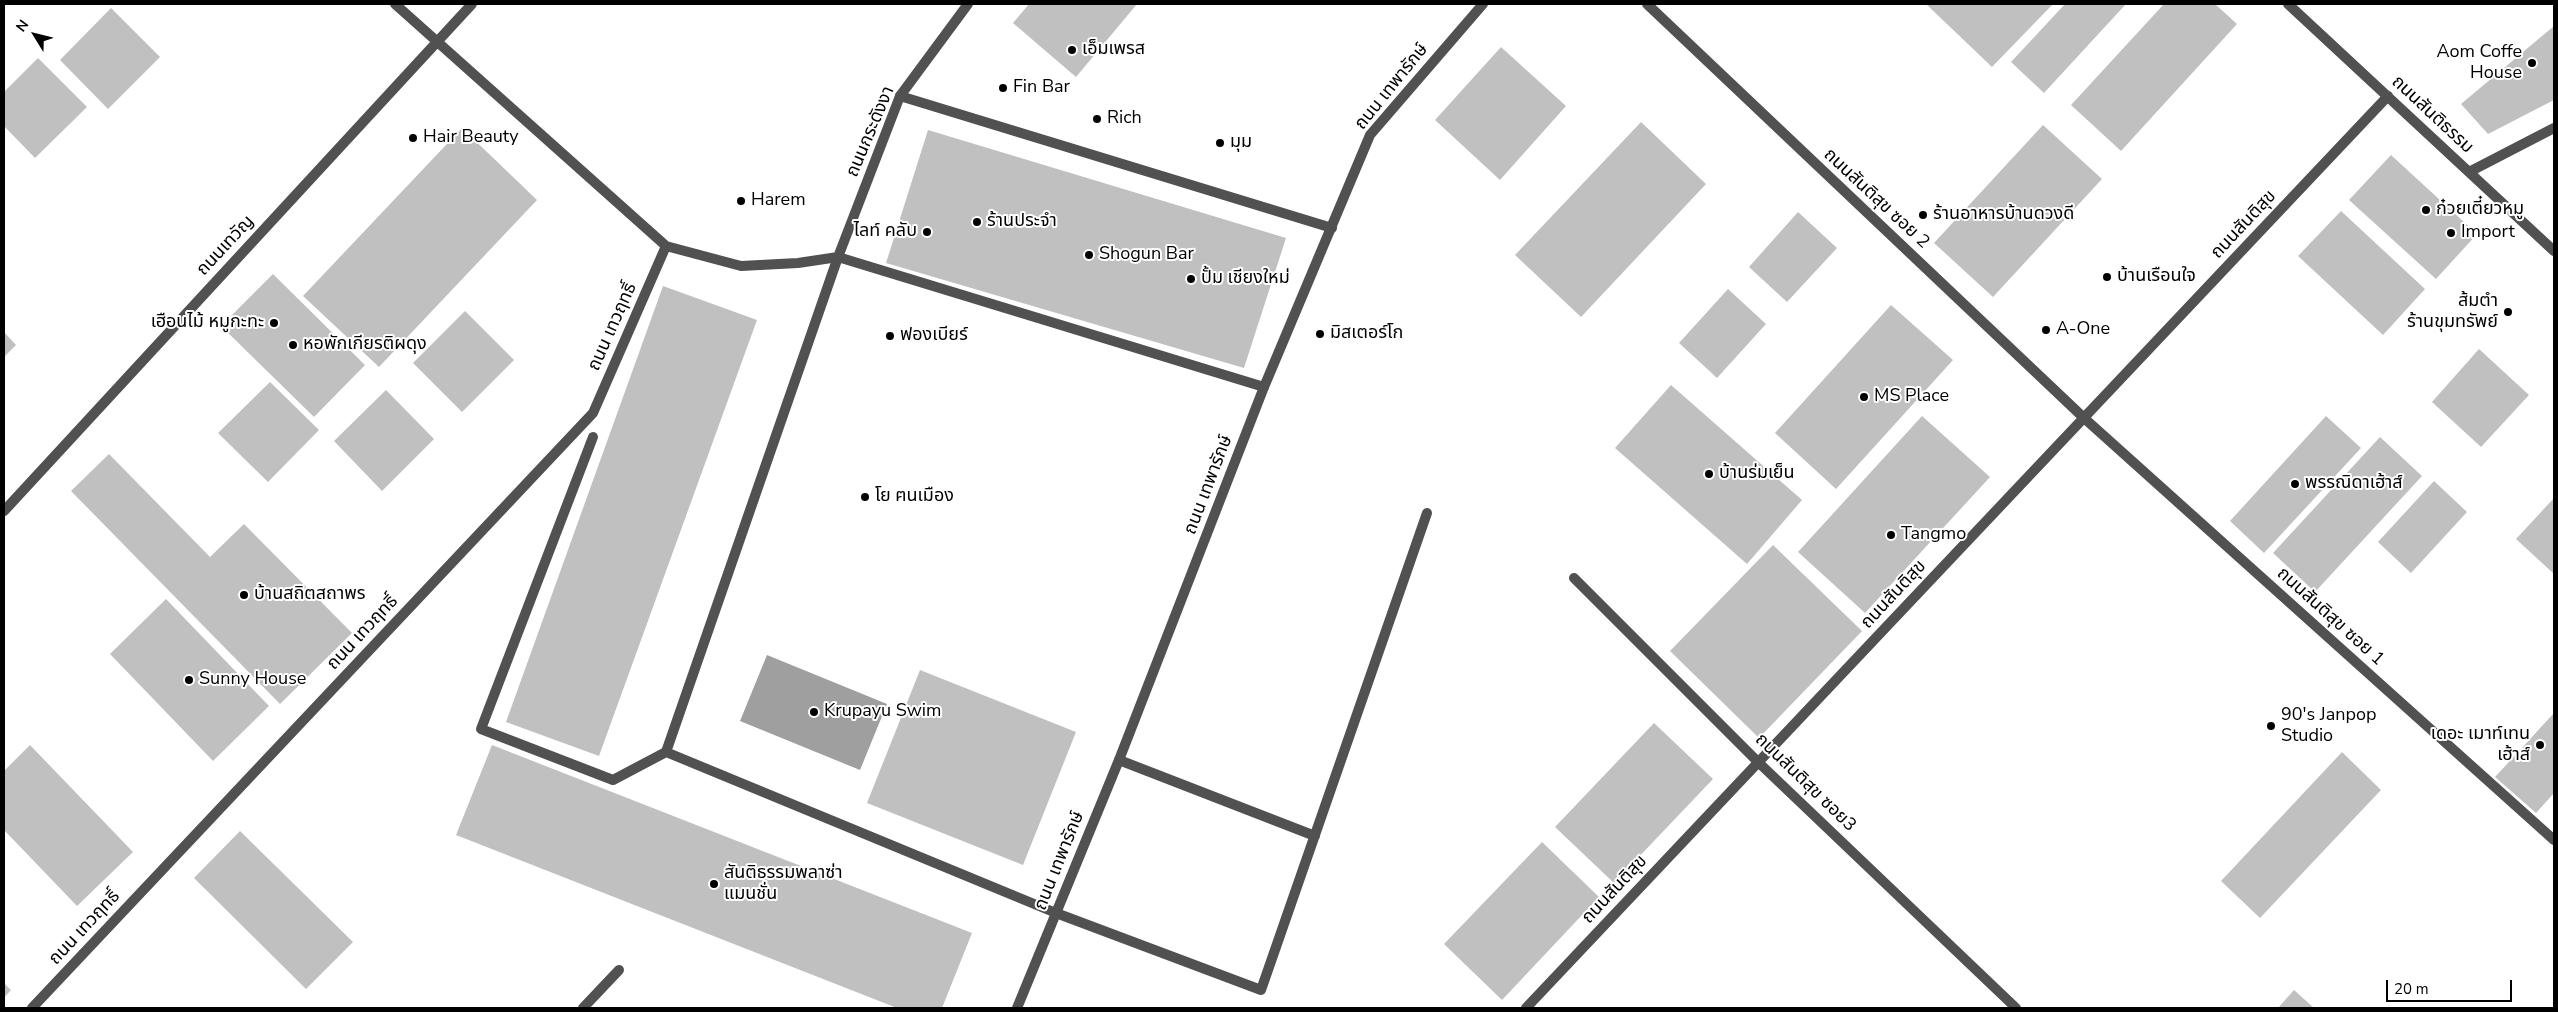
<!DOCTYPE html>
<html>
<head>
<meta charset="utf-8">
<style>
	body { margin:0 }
	#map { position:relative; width:2558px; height:1012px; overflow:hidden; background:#fff; font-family:"Nunito Sans",sans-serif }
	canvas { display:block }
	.frame { position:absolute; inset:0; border:5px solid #000; pointer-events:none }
	.north { position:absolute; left:10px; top:10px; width:50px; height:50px; -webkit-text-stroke:4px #fff; paint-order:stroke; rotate:306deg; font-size:14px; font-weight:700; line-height:20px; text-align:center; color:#000 }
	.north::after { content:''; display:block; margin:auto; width:18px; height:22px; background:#000; clip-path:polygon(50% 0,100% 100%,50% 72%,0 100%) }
	.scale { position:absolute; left:2386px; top:980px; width:126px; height:22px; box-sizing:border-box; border:2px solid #000; border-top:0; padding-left:6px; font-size:15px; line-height:18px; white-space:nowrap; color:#000; -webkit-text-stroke:4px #fff; paint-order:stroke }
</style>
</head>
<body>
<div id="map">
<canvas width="2558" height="1012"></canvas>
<div class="frame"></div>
<div class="north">N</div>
<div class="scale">20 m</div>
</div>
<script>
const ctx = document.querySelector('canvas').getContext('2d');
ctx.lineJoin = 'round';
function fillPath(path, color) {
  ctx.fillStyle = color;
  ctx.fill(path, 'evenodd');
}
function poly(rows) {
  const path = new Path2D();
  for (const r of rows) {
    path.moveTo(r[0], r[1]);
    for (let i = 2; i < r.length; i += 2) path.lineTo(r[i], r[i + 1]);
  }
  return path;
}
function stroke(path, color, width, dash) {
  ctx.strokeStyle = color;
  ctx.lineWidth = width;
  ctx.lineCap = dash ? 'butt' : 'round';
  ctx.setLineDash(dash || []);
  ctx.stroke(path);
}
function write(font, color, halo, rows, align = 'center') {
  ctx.font = font + ' "Nunito Sans","Noto Sans Thai",sans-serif';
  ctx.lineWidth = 4;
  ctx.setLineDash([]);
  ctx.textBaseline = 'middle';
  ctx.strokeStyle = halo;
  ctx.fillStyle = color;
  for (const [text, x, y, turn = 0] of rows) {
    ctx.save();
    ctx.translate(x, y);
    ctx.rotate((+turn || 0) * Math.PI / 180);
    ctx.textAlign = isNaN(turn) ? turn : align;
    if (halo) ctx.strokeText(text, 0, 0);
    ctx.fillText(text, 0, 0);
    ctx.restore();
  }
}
const water = poly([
	[767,655,887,704,860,770,740,721]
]);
const building = poly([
	[1029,4,1137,4,1076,77,1013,23],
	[1926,4,2053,4,1992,67],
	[2065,4,2126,4,2044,93,2011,62],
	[2164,4,2215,4,2237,24,2121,151,2071,105],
	[111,8,160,57,108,109,60,60],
	[2554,26,2554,100,2488,134,2461,104],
	[1501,47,1566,106,1500,180,1435,120],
	[38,58,87,107,35,158,4,126,4,92],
	[1641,122,1706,184,1581,317,1515,255],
	[2043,125,2102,179,1993,297,1934,243],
	[462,128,537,200,379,367,303,296],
	[928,130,1286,238,1244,368,886,263],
	[2391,155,2477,234,2436,279,2349,200],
	[2341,211,2425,289,2383,335,2298,256],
	[1798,212,1837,248,1787,302,1749,267],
	[273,274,365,365,314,417,221,326],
	[663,286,757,320,599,756,506,722],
	[1728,289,1766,324,1717,378,1679,343],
	[1891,305,1953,360,1836,489,1775,433],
	[465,311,514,360,462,412,413,363],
	[4,332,16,345,4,357],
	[2479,349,2529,395,2481,447,2432,402],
	[270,382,319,430,268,482,218,433],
	[1671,385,1802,500,1747,564,1615,448],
	[386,390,434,439,382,491,334,441],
	[1922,416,1990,477,1865,613,1798,552],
	[2326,416,2361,448,2264,553,2230,521],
	[2380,437,2422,476,2315,592,2273,553],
	[109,454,210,557,244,524,352,633,280,704,71,491],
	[2434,481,2467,512,2411,573,2378,542],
	[2554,498,2554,574,2516,539],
	[1773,545,1862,631,1759,738,1670,651],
	[166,599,269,706,213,761,110,654],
	[920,670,1076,732,1023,865,867,803],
	[2554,713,2554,793,2536,813,2495,777],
	[1654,723,1713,779,1614,883,1555,827],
	[30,745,133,852,77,906,4,830,4,771],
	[492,745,972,933,942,1008,897,1008,456,835],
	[2342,752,2381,790,2260,918,2221,881],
	[240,831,353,942,306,989,194,878],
	[1542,842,1599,897,1502,1000,1444,944],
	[4,983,11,990,4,998],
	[2294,990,2314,1008,2278,1008]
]);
const service = poly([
	[900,96,1332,228],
	[1264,387,838,257,666,752,1056,913,1261,990,1427,513],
	[593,437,481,729,613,780,666,752],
	[1119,760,1315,836]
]);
const minor = poly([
	[395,4,666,246,741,266,798,263,838,257,900,96,968,4],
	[1647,4,2084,418,2554,840],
	[2288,4,2554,251],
	[2469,172,2554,128],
	[4,511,472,4],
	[1574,578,1758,762,2016,1008],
	[32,1008,593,413,666,246],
	[583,1008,619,970],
	[1017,1008,1119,760,1264,387,1370,135,1483,4],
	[1526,1008,2388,96]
]);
const markers = [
	[1072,50,5,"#000"],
	[2532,63,5,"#000"],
	[1003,88,5,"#000"],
	[1097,119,5,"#000"],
	[413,138,5,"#000"],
	[1220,143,5,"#000"],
	[741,201,5,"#000"],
	[2426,210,5,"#000"],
	[1923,215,5,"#000"],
	[977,222,5,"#000"],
	[927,232,5,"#000"],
	[2451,233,5,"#000"],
	[1089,255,5,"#000"],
	[2107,277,5,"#000"],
	[1191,279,5,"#000"],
	[2508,312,5,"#000"],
	[274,323,5,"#000"],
	[2046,330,5,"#000"],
	[1320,334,5,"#000"],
	[890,336,5,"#000"],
	[293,345,5,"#000"],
	[1864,397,5,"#000"],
	[1709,474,5,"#000"],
	[2295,484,5,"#000"],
	[865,497,5,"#000"],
	[1891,535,5,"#000"],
	[244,595,5,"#000"],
	[189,680,5,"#000"],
	[814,712,5,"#000"],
	[2271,726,5,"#000"],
	[2540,745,5,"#000"],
	[714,884,5,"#000"]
];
const poiNames = [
	["เอ็มเพรส",1082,50],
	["Aom Coffe",2522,53,"right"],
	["House",2522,74,"right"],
	["Fin Bar",1013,88],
	["Rich",1107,119],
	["Hair Beauty",423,138],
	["มุม",1230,143],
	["Harem",751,201],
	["ก๋วยเตี๋ยวหมู",2436,210],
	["ร้านอาหารบ้านดวงดี",1933,215],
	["ร้านประจำ",987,222],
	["ไลท์ คลับ",917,232,"right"],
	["Import",2461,233],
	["Shogun Bar",1099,255],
	["บ้านเรือนใจ",2117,277],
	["ปั้ม เชียงใหม่",1201,279],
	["ส้มตำ",2498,302,"right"],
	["ร้านขุมทรัพย์",2498,323,"right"],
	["เฮือนไม้ หมูกะทะ",264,323,"right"],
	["A-One",2056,330],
	["มิสเตอร์โก",1330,334],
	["ฟองเบียร์",900,336],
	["หอพักเกียรติผดุง",303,345],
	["MS Place",1874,397],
	["บ้านร่มเย็น",1719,474],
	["พรรณิดาเฮ้าส์",2305,484],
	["โย ฅนเมือง",875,497],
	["Tangmo",1901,535],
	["บ้านสถิตสถาพร",254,595],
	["Sunny House",199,680],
	["Krupayu Swim",824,712],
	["90's Janpop",2281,716],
	["Studio",2281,737],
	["เดอะ เมาท์เทน",2530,735,"right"],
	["เฮ้าส์",2530,756,"right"],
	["สันติธรรมพลาซ่า",724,874],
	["แมนชั่น",724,895]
];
const streetNames = [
	["ถนน เทพารักษ์",1392,87,-51],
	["ถนนสันติธรรม",2432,115,43],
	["ถนนกระดังงา",871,132,-67],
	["ถนนสันติสุข ซอย 2",1876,199,43],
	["ถนนสันติสุข",2244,225,-47],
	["ถนนเทวัญ",226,246,-47],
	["ถนน เทวฤทธิ์",613,327,-66],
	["ถนน เทพารักษ์",1209,485,-69],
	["ถนนสันติสุข",1894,595,-47],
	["ถนนสันติสุข ซอย 1",2330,617,42],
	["ถนน เทวฤทธิ์",363,633,-47],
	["ถนนสันติสุข ซอย3",1805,783,44],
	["ถนน เทพารักษ์",1060,861,-68],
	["ถนนสันติสุข",1615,890,-47],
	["ถนน เทวฤทธิ์",85,928,-47]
];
fillPath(water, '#9f9f9f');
fillPath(building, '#c0c0c0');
stroke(service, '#515151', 10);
stroke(minor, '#515151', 10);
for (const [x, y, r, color] of markers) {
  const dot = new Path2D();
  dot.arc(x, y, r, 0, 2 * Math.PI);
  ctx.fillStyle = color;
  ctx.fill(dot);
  stroke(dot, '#fff', 2);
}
write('18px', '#000', '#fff', poiNames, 'left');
write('18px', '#000', '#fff', streetNames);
</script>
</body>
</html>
